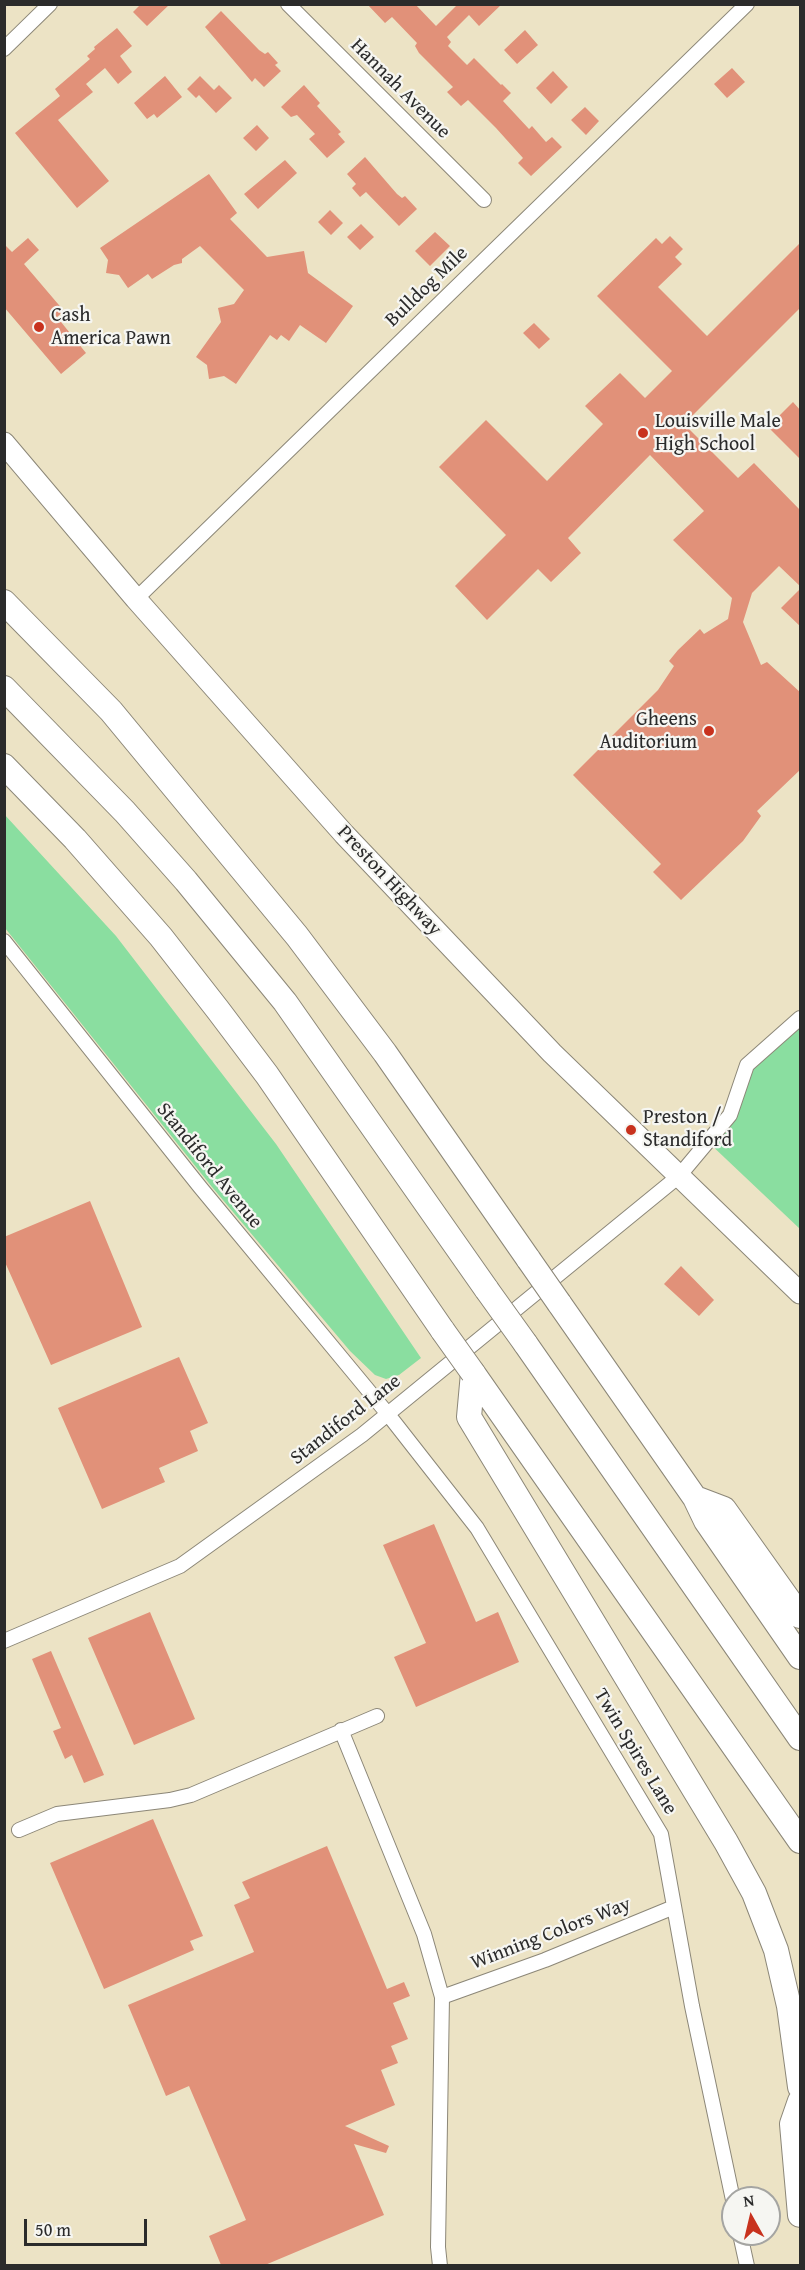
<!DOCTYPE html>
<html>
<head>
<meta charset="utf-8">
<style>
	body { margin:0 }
	#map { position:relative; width:805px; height:2270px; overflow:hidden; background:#ece3c5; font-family:"Gentium Book Plus",serif }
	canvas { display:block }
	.frame { position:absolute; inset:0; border:6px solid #2b2b2b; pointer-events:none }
	.north { position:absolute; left:721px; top:2186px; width:60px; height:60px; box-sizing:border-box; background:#f6f6f2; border:2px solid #a5a5a2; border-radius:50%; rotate:352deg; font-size:16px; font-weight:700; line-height:24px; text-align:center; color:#2b2b2b }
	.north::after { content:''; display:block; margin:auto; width:21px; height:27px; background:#c8321e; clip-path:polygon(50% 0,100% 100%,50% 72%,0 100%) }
	.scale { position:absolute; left:24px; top:2219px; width:123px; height:27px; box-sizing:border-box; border:3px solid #2b2b2b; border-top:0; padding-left:8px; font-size:18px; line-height:21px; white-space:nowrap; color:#2b2b2b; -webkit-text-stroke:4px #f6f6f2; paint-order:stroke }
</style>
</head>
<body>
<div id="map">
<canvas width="805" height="2270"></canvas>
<div class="frame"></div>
<div class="north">N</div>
<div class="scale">50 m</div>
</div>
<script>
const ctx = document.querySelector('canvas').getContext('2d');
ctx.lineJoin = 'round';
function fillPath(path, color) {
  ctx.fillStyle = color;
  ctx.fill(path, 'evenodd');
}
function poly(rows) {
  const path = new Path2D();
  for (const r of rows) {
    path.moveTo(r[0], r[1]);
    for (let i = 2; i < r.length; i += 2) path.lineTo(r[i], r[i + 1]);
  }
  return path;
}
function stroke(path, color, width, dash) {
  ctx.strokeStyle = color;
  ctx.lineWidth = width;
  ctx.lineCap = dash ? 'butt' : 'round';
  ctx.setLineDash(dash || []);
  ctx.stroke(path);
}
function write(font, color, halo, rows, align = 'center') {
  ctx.font = font + ' "Gentium Book Plus",serif';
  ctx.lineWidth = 4.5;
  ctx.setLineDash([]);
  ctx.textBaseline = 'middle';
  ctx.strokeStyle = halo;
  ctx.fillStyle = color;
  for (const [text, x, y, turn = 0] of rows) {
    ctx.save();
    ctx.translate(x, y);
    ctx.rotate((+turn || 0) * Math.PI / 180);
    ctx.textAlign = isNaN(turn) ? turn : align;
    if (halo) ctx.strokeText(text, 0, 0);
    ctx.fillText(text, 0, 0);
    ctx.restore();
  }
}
const green = poly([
	[4,814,116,936,276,1144,421,1358,399,1375,386,1379,375,1375,350,1351,212,1187,5,928],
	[800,1018,800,1229,707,1141,730,1115,747,1065]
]);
const building = poly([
	[141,4,170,4,147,26,133,12],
	[367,4,415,4,436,26,458,4,502,4,479,26,469,15,447,37,451,42,448,46,467,65,474,58,501,85,502,84,511,93,503,101,529,129,532,126,546,142,552,137,562,147,531,176,518,163,523,158,496,128,468,100,461,106,447,92,453,87,419,53,415,46,417,43,392,17,385,23],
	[221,11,259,50,265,54,268,52,278,63,275,65,281,71,264,87,255,78,252,82,205,27],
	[117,28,132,46,120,56,132,72,118,84,105,68,86,84,93,92,58,120,109,181,77,208,15,133,60,96,55,89,90,59,87,56,95,49,94,47],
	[525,30,538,45,517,64,504,50],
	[732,68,745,82,727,98,714,84],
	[553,71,568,87,551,104,536,88],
	[165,76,182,97,157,118,154,114,147,119,134,103],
	[200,76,214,90,219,85,232,98,216,113,199,95,196,98,187,89],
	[304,85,320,103,317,106,341,132,338,134,345,142,327,158,309,139,315,134,297,115,291,117,281,107],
	[585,107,599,121,586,135,571,120],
	[257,125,269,138,256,151,243,138],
	[365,157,397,194,402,198,405,196,417,209,399,226,366,192,360,197,352,188,356,184,347,174],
	[285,160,297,173,258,209,244,194],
	[209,174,237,213,230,219,267,257,304,251,308,273,353,306,326,343,300,325,289,341,281,335,277,340,270,335,236,384,224,376,209,379,207,365,196,357,221,322,218,308,234,304,244,290,200,246,182,259,182,263,174,265,152,279,148,274,128,288,119,275,106,273,108,260,100,248],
	[330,210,343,223,331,235,318,222],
	[361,224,374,237,360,250,347,237],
	[435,232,450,246,430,266,415,251],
	[670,236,683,249,675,257,682,264,658,287,707,336,801,242,801,307,684,424,738,478,754,463,801,511,801,587,779,566,752,593,743,622,761,665,767,662,801,693,801,769,757,811,761,816,743,841,681,900,653,872,661,864,573,775,658,690,674,666,669,661,678,650,700,629,704,634,728,619,732,598,673,540,704,511,650,455,568,538,581,553,551,582,538,569,487,620,455,586,506,535,439,467,486,420,547,481,603,424,585,406,620,373,645,398,672,371,597,296,656,238,662,244],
	[28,238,39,250,24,264,64,311,57,317,86,353,61,374,4,307,4,244,12,252],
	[534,323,550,339,539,349,523,333],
	[793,402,801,411,801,460,768,427],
	[801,588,801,627,781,608],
	[90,1201,142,1327,51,1365,4,1260,4,1237],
	[681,1266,714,1300,699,1316,664,1284],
	[179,1357,208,1423,190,1431,198,1451,159,1468,165,1482,102,1509,58,1408],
	[434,1524,476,1622,498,1612,519,1662,416,1707,394,1657,426,1643,383,1545],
	[150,1612,195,1719,134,1745,88,1638],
	[51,1651,104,1775,84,1783,72,1755,65,1759,53,1731,61,1728,32,1659],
	[153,1819,203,1936,190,1941,194,1950,104,1989,50,1863],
	[327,1846,387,1989,404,1982,410,1996,393,2003,408,2039,391,2046,398,2063,381,2070,395,2105,345,2126,389,2146,386,2153,354,2144,384,2215,265,2265,221,2265,209,2236,246,2220,189,2086,166,2096,128,2005,254,1952,234,1905,250,1898,242,1882]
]);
const street = poly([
	[288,4,484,200],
	[4,49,50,4],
	[136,599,747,4],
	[4,941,200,1187,387,1413,477,1528,661,1834,692,2006,733,2200],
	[4,1641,180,1566,362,1435,679,1176,730,1115,747,1065,800,1018],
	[341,1730,424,1934,442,1997,438,2247,440,2266],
	[19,1830,57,1814,170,1800,191,1795,377,1716],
	[442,1997,545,1960,674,1907],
	[740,2234,747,2266]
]);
const primary = poly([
	[4,443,136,599,344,834,552,1053,800,1293]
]);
const highway = poly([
	[4,602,111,711,297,936,385,1053,529,1260],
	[4,688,125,812,186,881,285,1002,487,1290],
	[4,766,75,839,161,937,218,1010,267,1075,443,1331],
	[559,1303,695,1498,706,1521,800,1657],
	[525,1343,800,1738],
	[473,1373,469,1417,726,1842,754,1893,776,1950,789,2006,800,2087],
	[473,1373,800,1841],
	[695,1498,724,1509,800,1616],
	[800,2101,792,2124,800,2215]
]);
const highwayBridge = poly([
	[529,1260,559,1303],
	[487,1290,525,1343],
	[443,1331,473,1373]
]);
const markers = [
	[39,327,6,"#c8321e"],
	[643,433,6,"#c8321e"],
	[709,731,6,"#c8321e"],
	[631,1130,6,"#c8321e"]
];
const streetNames = [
	["Hannah Avenue",400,89,45],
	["Bulldog Mile",427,287,-44],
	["Preston Highway",389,881,47],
	["Standiford Avenue",209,1166,51],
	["Standiford Lane",346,1420,-38],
	["Twin Spires Lane",635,1752,59],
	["Winning Colors Way",551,1934,-21]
];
const poiNames = [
	["Cash",51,316],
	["America Pawn",51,339],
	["Louisville Male",655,422],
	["High School",655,445],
	["Gheens",697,720,"right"],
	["Auditorium",697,743,"right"],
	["Preston /",643,1118],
	["Standiford",643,1141]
];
fillPath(green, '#8adea0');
fillPath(building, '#e19179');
stroke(street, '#8c8778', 16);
stroke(primary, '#8c8778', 23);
stroke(highway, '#8c8778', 26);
stroke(street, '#fff', 14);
stroke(primary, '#fff', 21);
stroke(highway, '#fff', 24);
stroke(highwayBridge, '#8c8778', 26, []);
stroke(highwayBridge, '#fff', 24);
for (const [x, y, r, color] of markers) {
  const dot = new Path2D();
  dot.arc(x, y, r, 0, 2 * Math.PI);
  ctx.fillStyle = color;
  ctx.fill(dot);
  stroke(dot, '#f6f6f2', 2);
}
write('20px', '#2b2b2b', '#f6f6f2', streetNames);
write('20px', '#2b2b2b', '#f6f6f2', poiNames, 'left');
</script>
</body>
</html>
